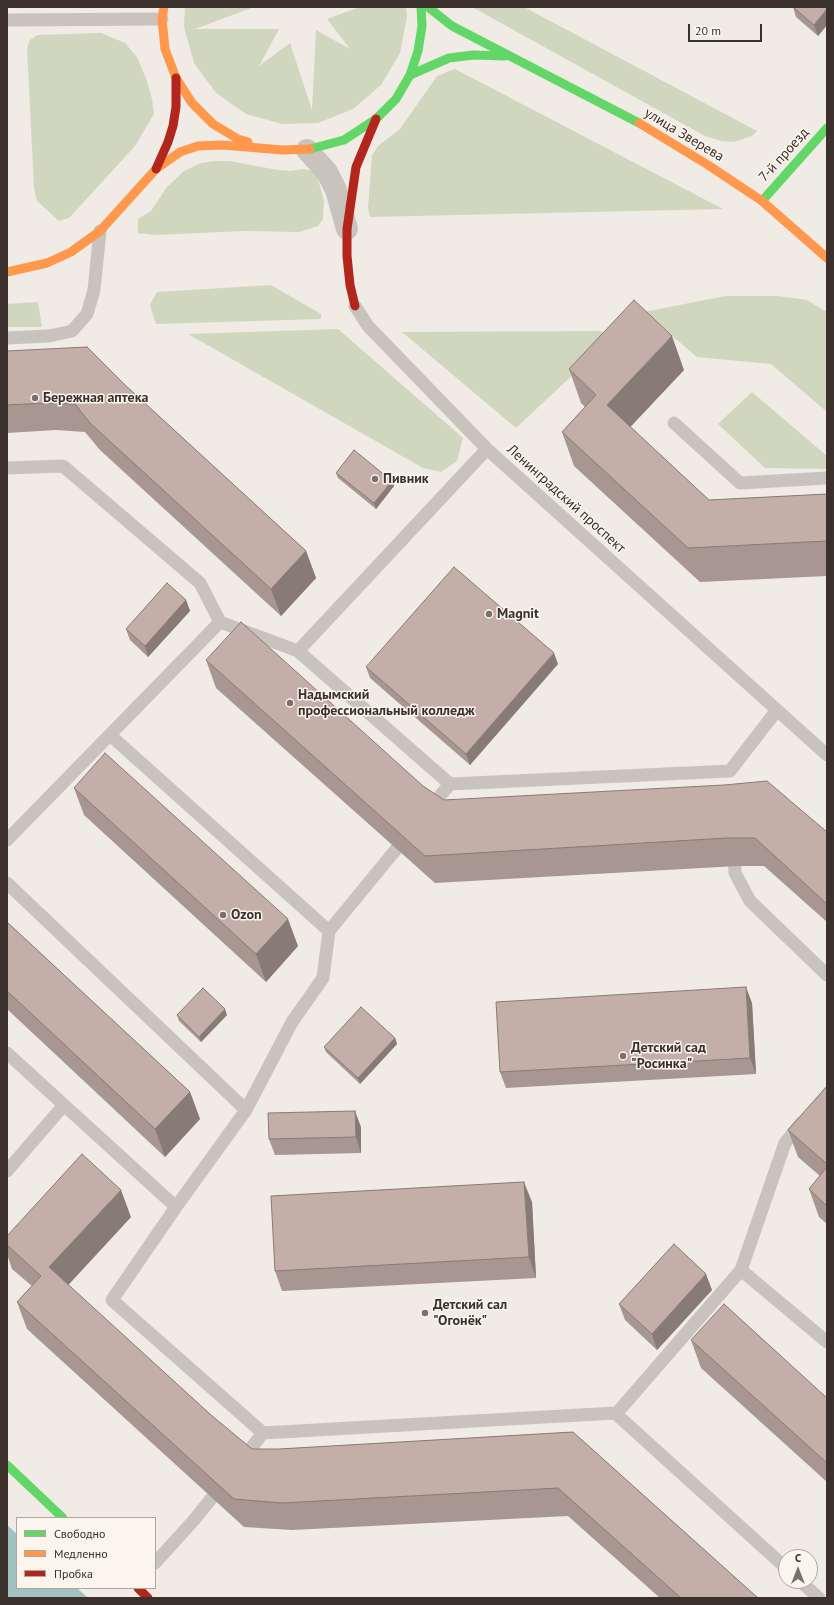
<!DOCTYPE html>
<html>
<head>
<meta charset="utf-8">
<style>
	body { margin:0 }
	#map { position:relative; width:834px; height:1605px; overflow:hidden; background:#f0ebe5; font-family:"PT Sans",sans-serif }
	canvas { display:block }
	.frame { position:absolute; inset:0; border:8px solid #3b302b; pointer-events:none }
	.legend { position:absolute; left:16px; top:1517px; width:140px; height:72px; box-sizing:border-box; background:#fbf5ee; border:1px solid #aea6a0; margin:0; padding:5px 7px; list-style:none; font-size:12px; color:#3b302b }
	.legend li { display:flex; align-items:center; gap:8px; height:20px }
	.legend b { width:20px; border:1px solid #aea6a0 }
	.north { position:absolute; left:778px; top:1549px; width:40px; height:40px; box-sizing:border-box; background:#fbf5ee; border:1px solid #aea6a0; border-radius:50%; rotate:0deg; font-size:11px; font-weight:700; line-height:16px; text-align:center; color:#3b302b }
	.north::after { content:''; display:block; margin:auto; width:14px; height:18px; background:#7a716c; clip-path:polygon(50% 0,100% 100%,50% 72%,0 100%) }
	.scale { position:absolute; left:688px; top:24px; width:74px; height:18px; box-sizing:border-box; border:2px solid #3b302b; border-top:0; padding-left:5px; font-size:12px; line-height:14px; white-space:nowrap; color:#3b302b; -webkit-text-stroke:3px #fbf5ee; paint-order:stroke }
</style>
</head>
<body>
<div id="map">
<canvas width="834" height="1605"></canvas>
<div class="frame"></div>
<ul class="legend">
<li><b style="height:5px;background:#63d668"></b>Свободно</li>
<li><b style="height:5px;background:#ff974d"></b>Медленно</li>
<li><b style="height:5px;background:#b3261e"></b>Пробка</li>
</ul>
<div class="north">С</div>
<div class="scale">20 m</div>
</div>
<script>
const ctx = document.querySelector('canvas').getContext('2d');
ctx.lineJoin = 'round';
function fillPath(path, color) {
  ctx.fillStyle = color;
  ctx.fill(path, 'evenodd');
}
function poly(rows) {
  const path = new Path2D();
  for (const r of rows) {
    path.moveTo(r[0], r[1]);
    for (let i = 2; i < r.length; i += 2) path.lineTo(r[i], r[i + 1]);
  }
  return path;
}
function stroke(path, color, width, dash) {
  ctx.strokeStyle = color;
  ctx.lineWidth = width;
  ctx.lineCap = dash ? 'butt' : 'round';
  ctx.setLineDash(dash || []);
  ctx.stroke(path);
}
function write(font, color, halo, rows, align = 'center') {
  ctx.font = font + ' "PT Sans",sans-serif';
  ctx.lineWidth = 3;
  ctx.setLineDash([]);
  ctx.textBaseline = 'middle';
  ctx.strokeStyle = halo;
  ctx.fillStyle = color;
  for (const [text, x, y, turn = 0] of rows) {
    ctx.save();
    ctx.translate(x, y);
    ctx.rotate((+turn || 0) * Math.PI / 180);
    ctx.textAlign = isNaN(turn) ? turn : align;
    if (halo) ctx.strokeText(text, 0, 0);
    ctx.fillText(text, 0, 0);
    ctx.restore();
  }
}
const green = poly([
	[185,7,254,7,195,29,279,29,259,66,290,43,312,110,316,30,350,49,327,19,360,7,406,7,407,17,400,53,381,85,353,109,318,123,282,124,246,114,216,93,194,63,184,27],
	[472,7,524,7,757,131,752,136,734,142,721,141,705,136],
	[101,33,125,43,137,57,147,81,152,99,154,114,135,146,69,218,59,221,37,201,34,188,27,48,30,40,37,35],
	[455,69,723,209,370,217,368,208,372,155,379,145,400,129,437,76],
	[215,161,229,161,278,170,291,171,303,169,316,172,324,201,323,219,318,226,299,232,244,231,156,235,138,233,138,219,151,211,167,187,184,171,201,163],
	[271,285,321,314,321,319,156,324,150,305,157,292],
	[725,296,778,296,807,300,827,312,827,412,771,364,697,357,644,312],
	[38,302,42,327,7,327,7,304],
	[338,329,463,438,457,461,441,472,423,468,188,334],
	[601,331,611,339,516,428,402,332],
	[752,392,827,456,827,469,765,468,718,424]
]);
const water = poly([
	[7,1525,17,1534,17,1588,77,1588,88,1598,7,1598]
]);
const lane = poly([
	[7,20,162,19],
	[355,306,368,326,487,449,827,755],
	[7,338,49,336,72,331,87,314,94,290,100,231],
	[674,423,740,483,827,478],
	[7,468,63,466,200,583,220,622],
	[298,651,450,784,730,771,777,710],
	[110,735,329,931,323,978,292,1022,246,1110],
	[428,810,450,784],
	[7,840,220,622,298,651,487,449],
	[734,849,735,873,750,901,827,975],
	[7,883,246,1110,176,1207,64,1105,7,1171],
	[329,931,407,836],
	[7,1053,64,1105],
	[176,1207,112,1300,263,1433,615,1413,786,1568],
	[741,1270,827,1342],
	[616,1414,741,1270,785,1143,801,1123],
	[240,1462,263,1433],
	[155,1563,194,1520,223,1484],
	[800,1581,819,1598]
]);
const street = poly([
	[307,150,327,172,336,190,347,229]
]);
const fast = poly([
	[428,7,452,26,639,123],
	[410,75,449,58,473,55,505,56],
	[310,149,344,140,376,119,396,99,410,75,418,51,422,26,421,7],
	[762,201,827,128],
	[7,1465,63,1518]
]);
const slow = poly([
	[164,7,162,19,165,49,176,78,192,103,213,124,238,139,248,142],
	[639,123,708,165,762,201,827,258],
	[7,272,47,263,71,252,100,231,156,169,180,152,198,146,222,145,283,150,310,149]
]);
const jam = poly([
	[156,169,168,142,173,126,176,107,176,78],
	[355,306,350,285,347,256,347,229,356,167,376,119],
	[138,1588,148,1598]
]);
const wall = poly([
	[793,7,827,7,827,25,818,36,796,17],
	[7,351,125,385,306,551,316,578,281,616,100,450,85,432,56,430,7,433],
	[569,369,684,370,630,427,709,500,827,494,827,576,700,582,574,466,562,432,585,407,581,403],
	[336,473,392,481,394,486,376,509,338,478],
	[186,600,190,611,148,657,130,640,126,629],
	[206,660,423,786,444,800,827,832,827,922,764,866,737,866,435,883,216,688],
	[558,664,470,765,370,678,366,667],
	[74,788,298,946,266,982,84,815],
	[7,922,190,1092,200,1119,165,1157,7,1009],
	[752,1003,756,1074,506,1088,500,1072],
	[177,1015,227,1015,201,1042,179,1021],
	[395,1038,397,1044,360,1084,326,1052,324,1047],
	[827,1086,827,1224,819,1217,809,1189,820,1176,798,1157,788,1130],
	[361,1127,361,1153,275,1155,269,1139],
	[532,1202,536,1278,282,1291,275,1271],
	[131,1217,68,1285,211,1415,252,1449,279,1449,573,1432,758,1598,660,1598,568,1516,292,1530,244,1527,27,1329,17,1302,32,1286,12,1269,7,1254,7,1236],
	[712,1290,657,1350,625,1320,619,1304],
	[691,1340,827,1398,827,1482,701,1368]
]);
const shadedWall = poly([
	[827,9,827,25,818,36,814,25],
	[672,336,684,370,619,439,607,405],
	[392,481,394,486,376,509,374,503],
	[306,551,316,578,281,616,271,589],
	[186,600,190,611,148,657,145,646],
	[554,653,558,664,470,765,466,754],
	[288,919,298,946,266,982,256,954],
	[746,987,752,1003,756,1074,750,1058],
	[225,1009,227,1015,201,1042,199,1037],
	[395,1038,397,1044,360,1084,358,1078],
	[190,1092,200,1119,165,1157,155,1129],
	[355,1111,361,1127,361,1153,356,1137],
	[524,1182,532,1202,536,1278,529,1257],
	[121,1190,131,1217,59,1295,49,1267],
	[706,1274,712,1290,657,1350,652,1334]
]);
const building = poly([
	[793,7,827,7,827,9,814,25,793,7],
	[634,300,672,336,607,405,709,500,827,494,827,541,688,548,562,432,596,395,569,369,634,300],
	[87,347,125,385,306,551,271,589,90,423,75,404,46,403,7,405,7,351,87,347],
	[354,450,392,481,374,503,336,473,354,450],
	[454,567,554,653,466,754,366,667,454,567],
	[167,583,186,600,145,646,126,629,167,583],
	[241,622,423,786,444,800,724,785,767,781,827,832,827,904,755,838,727,838,425,856,206,660,241,622],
	[105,753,288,919,256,954,74,788,105,753],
	[7,922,190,1092,155,1129,7,991,7,922],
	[746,987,750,1058,500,1072,496,1002,746,987],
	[203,988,225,1009,199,1037,177,1015,203,988],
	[361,1007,395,1038,358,1078,324,1047,361,1007],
	[827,1086,827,1164,788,1130,827,1086],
	[355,1111,356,1137,269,1139,268,1113,355,1111],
	[82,1154,121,1190,49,1267,211,1415,252,1449,279,1449,573,1432,758,1598,681,1598,558,1488,282,1503,234,1499,17,1302,41,1276,7,1245,7,1236,82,1154],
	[827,1167,827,1206,809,1189,827,1167],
	[524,1182,529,1257,275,1271,271,1196,524,1182],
	[674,1244,706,1274,652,1334,619,1304,674,1244],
	[724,1304,827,1398,827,1463,691,1340,724,1304]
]);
const markers = [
	[35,398,4,"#7a716c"],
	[375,479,4,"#7a716c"],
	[489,614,4,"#7a716c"],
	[290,703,4,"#7a716c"],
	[223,915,4,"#7a716c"],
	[623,1056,4,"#7a716c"],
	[425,1313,4,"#7a716c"]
];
const streetNames = [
	["улица Зверева",684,135,31],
	["7-й проезд",784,155,-48],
	["Ленинградский проспект",566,499,42]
];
const poiNames = [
	["Бережная аптека",43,398],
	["Пивник",383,479],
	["Magnit",497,614],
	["Надымский",298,695],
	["профессиональный колледж",298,711],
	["Ozon",231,915],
	["Детский сад",631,1048],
	["\"Росинка\"",631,1064],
	["Детский сал",433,1305],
	["\"Огонёк\"",433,1321]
];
fillPath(green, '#d1d6bf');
fillPath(water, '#a1c2c1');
stroke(lane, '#c9c3be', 13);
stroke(street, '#c9c3be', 22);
stroke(fast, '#63d668', 9);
stroke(slow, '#ff974d', 9);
stroke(jam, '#b3261e', 9);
fillPath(wall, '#a89690');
fillPath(shadedWall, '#887a75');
fillPath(building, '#c3afa7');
stroke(building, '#887a75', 1);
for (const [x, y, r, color] of markers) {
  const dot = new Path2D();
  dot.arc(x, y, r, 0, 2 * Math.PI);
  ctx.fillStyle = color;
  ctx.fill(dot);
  stroke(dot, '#fbf5ee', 1.5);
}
write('14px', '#3b302b', '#fbf5ee', streetNames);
write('bold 14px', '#3b302b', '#fbf5ee', poiNames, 'left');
</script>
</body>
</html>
